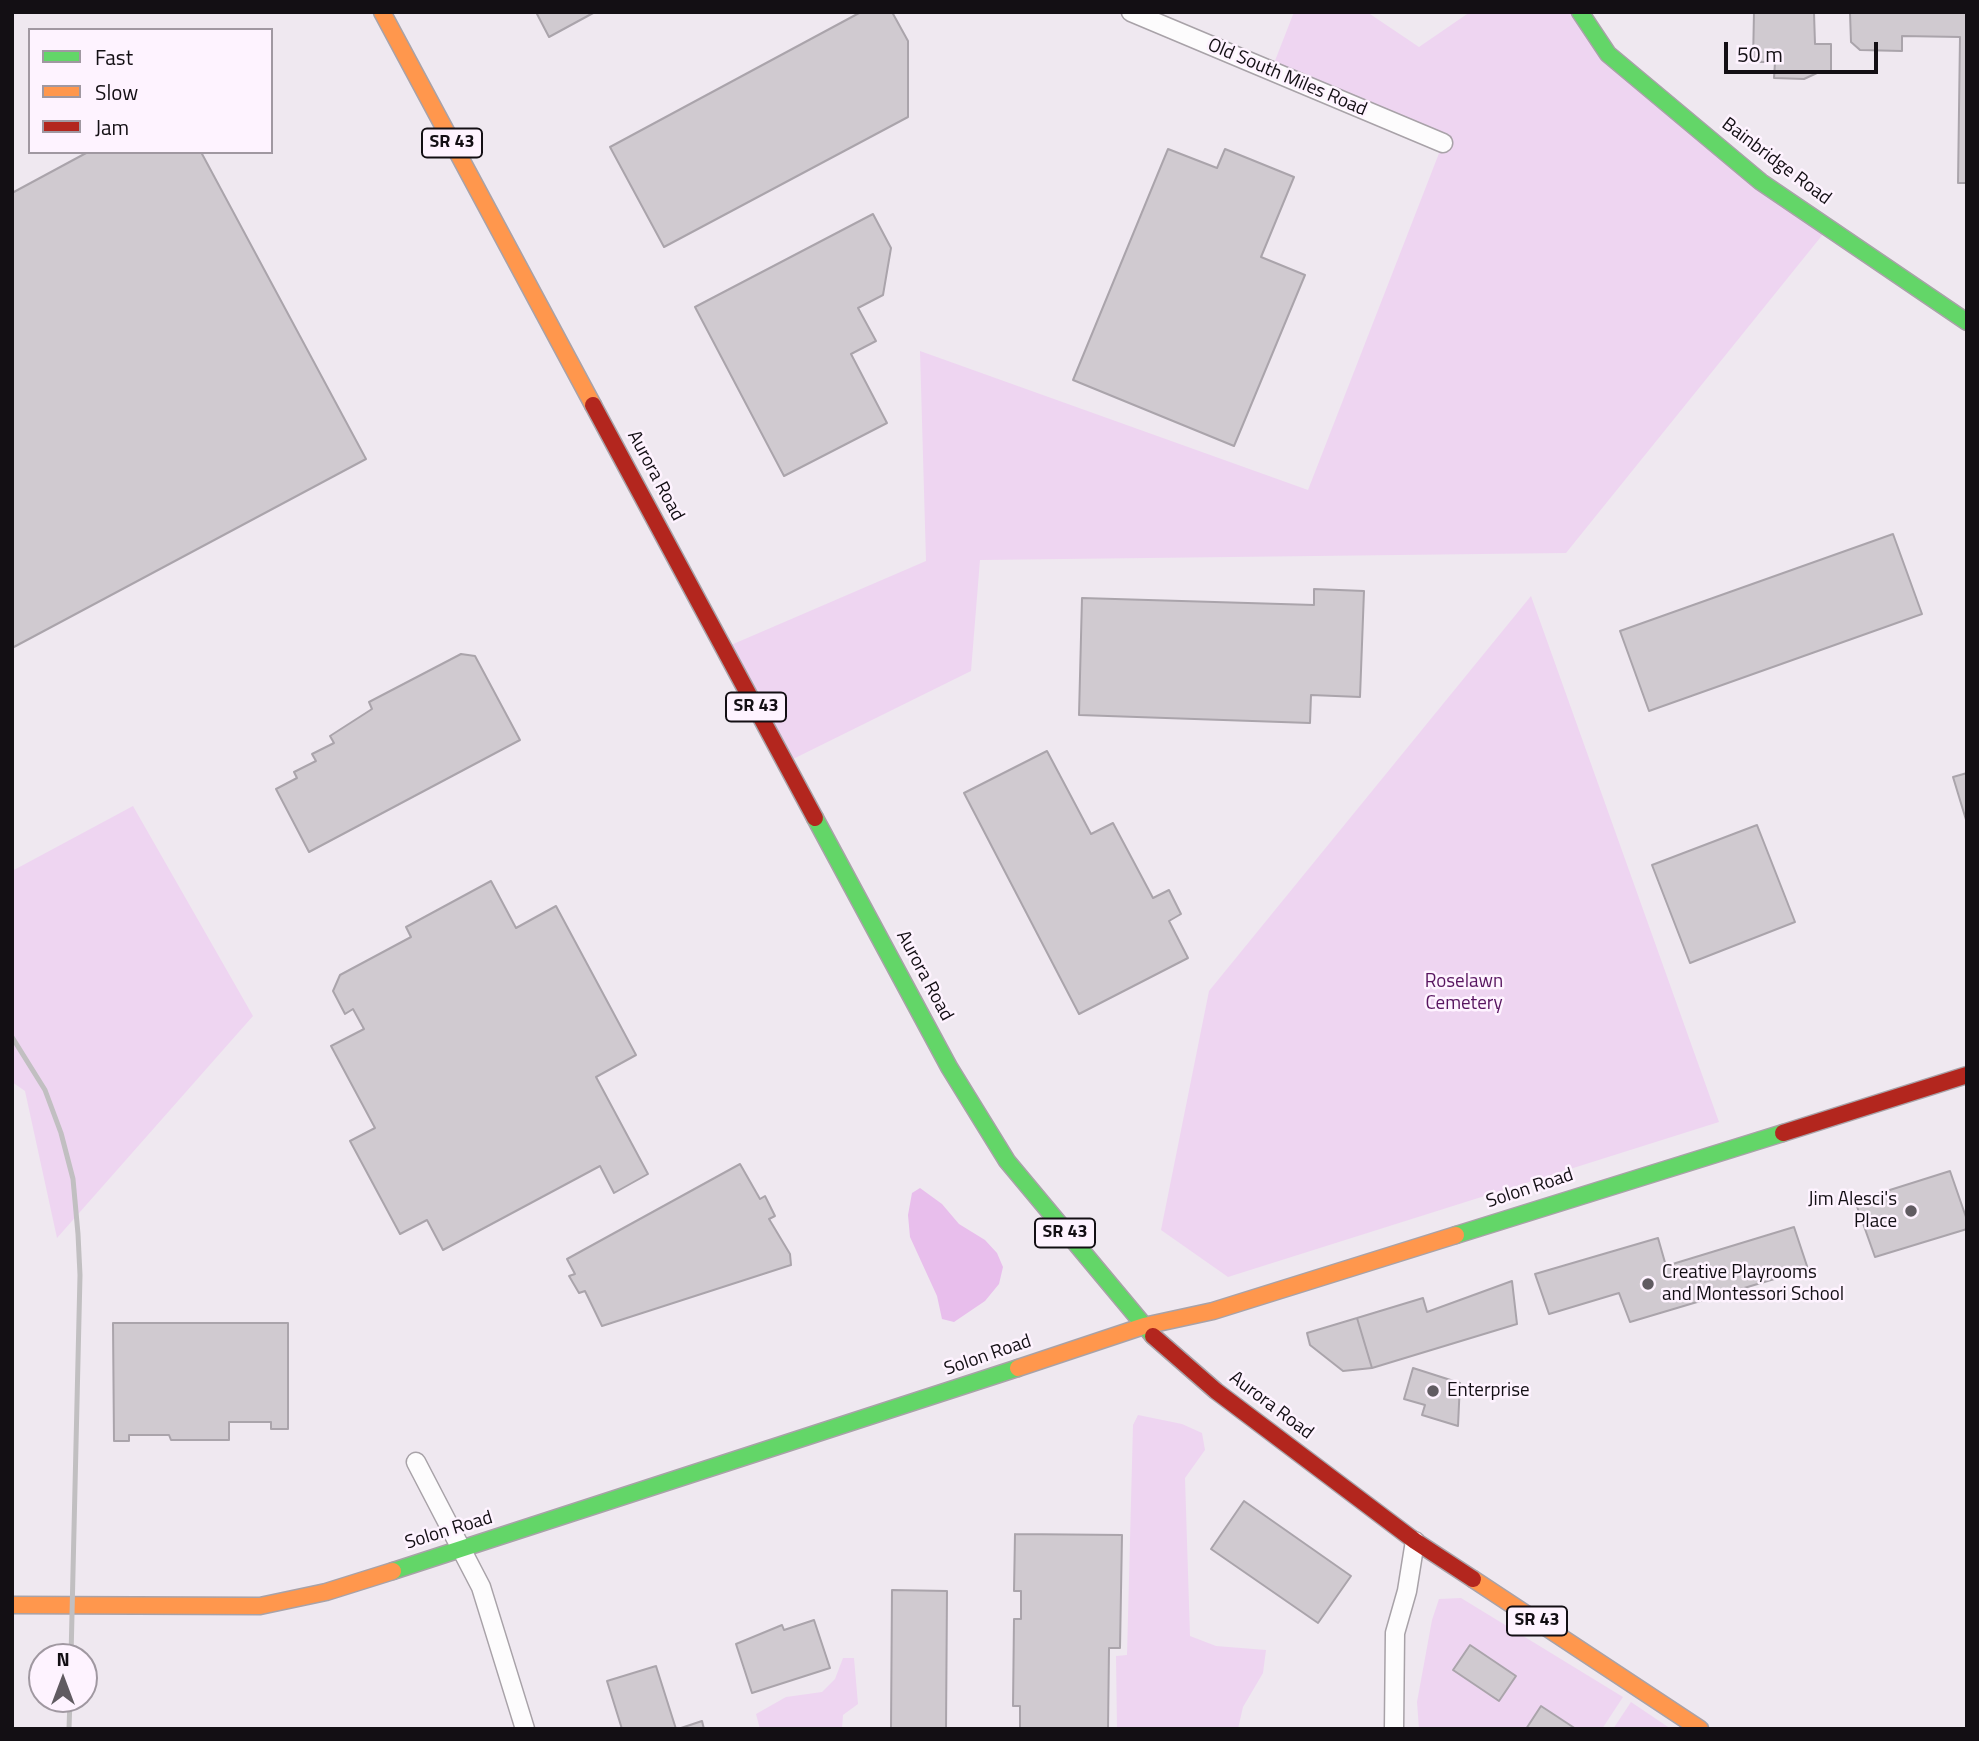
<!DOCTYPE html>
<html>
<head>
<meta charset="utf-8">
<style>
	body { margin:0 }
	#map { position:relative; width:1979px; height:1741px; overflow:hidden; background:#efe8f0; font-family:"Titillium Web",sans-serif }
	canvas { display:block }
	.frame { position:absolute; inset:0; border:14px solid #130f14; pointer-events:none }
	.legend { position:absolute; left:28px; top:28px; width:245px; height:126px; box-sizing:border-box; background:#fef3ff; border:2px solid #a098a1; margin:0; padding:9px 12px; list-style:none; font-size:21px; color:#130f14 }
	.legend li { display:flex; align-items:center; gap:14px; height:35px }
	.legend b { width:35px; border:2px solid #a098a1 }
	.north { position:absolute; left:28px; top:1643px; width:70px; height:70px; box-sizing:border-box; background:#fef3ff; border:2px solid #a098a1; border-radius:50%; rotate:0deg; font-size:19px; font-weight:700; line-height:28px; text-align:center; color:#130f14 }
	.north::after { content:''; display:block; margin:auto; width:24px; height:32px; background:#605b61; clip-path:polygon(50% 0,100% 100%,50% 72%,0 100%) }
	.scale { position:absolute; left:1724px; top:42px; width:154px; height:32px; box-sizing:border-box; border:4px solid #130f14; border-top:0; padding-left:9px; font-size:21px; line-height:24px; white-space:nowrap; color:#130f14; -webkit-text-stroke:5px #fef3ff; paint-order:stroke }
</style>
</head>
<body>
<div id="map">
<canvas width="1979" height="1741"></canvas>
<div class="frame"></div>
<ul class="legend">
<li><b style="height:9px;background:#63d668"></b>Fast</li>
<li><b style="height:9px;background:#ff974d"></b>Slow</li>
<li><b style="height:9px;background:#b3261e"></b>Jam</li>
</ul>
<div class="north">N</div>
<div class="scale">50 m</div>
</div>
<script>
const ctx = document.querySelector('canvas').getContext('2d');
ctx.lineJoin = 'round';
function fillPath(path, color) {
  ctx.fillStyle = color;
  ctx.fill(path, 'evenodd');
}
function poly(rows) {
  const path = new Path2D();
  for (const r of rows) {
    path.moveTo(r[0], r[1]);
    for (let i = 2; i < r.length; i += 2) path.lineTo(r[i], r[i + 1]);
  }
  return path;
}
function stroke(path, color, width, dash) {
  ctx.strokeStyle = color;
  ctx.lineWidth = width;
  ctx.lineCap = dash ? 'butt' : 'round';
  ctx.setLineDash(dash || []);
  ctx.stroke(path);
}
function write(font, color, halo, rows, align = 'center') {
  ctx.font = font + ' "Titillium Web",sans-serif';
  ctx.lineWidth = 5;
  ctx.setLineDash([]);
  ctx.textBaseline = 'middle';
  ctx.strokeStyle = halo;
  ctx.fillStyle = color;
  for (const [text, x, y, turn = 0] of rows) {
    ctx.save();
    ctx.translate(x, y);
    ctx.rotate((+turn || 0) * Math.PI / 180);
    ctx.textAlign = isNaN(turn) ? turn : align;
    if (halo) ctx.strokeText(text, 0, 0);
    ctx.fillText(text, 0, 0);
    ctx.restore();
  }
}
const green = poly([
	[1294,12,1367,12,1419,47,1470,12,1580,12,1608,54,1828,228,1566,553,980,560,971,671,785,763,724,648,926,561,920,351,1308,490,1443,143,1271,71],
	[1531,596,1719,1122,1228,1277,1161,1230,1209,991],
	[133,806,253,1016,57,1238,25,1091,12,1082,12,871],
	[1138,1415,1182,1424,1202,1433,1205,1450,1185,1478,1190,1636,1216,1646,1266,1650,1263,1673,1243,1707,1238,1729,1117,1729,1116,1656,1127,1655,1133,1425],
	[1461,1598,1623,1697,1602,1729,1576,1729,1542,1706,1528,1729,1419,1729,1417,1702,1432,1620,1439,1599],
	[843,1658,854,1658,858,1704,843,1715,842,1729,760,1729,756,1714,786,1697,822,1692,835,1679],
	[1631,1702,1671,1729,1613,1729]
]);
const water = poly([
	[920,1188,942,1204,959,1224,985,1240,997,1253,1003,1267,999,1284,985,1301,954,1322,942,1319,937,1296,910,1237,908,1215,912,1193]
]);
const building = poly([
	[536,12,595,12,549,37,536,12],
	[861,12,892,12,908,41,908,117,664,247,610,147,861,12],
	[1754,12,1967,12,1967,183,1958,183,1960,37,1902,36,1902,51,1860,50,1851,42,1850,13,1814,13,1815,44,1831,44,1831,72,1817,73,1804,79,1774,78,1775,62,1753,62,1754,12],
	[1168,149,1217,168,1225,149,1294,177,1261,257,1305,275,1234,446,1073,380,1168,149],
	[88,152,201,152,366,459,12,648,12,193,88,152],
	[873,214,891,248,883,295,858,308,876,341,851,354,887,423,784,476,695,307,873,214],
	[1893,534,1922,614,1649,711,1620,631,1893,534],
	[1314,589,1364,591,1360,697,1311,695,1310,723,1079,715,1082,598,1314,605,1314,589],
	[461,654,475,656,520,740,309,852,276,789,297,778,294,772,316,761,312,754,334,743,330,736,372,709,369,702,461,654],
	[1047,751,1091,834,1113,823,1153,898,1169,890,1181,914,1169,921,1188,958,1079,1014,964,793,1047,751],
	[1967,773,1967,823,1953,777,1967,773],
	[1757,825,1795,922,1690,963,1652,865,1757,825],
	[491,881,516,928,556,906,636,1055,596,1077,648,1174,614,1193,600,1166,443,1250,427,1220,400,1234,350,1141,375,1128,331,1046,364,1029,353,1009,345,1014,333,991,340,975,411,937,406,927,491,881],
	[740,1164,760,1199,765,1196,775,1216,769,1219,790,1254,791,1265,602,1326,585,1291,579,1293,569,1276,575,1274,567,1259,740,1164],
	[1950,1171,1967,1220,1967,1229,1875,1257,1855,1201,1950,1171],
	[1794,1227,1808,1269,1630,1322,1619,1293,1549,1314,1535,1274,1658,1238,1666,1266,1794,1227],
	[1512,1281,1517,1324,1372,1368,1357,1318,1423,1298,1427,1312,1512,1281],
	[1357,1318,1372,1368,1343,1371,1310,1345,1307,1333,1357,1318],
	[113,1323,288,1323,288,1429,271,1429,271,1422,229,1422,229,1440,171,1440,169,1435,129,1435,129,1441,114,1441,113,1323],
	[1413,1368,1460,1383,1458,1426,1422,1415,1425,1405,1404,1399,1413,1368],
	[1244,1501,1351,1576,1318,1623,1211,1549,1244,1501],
	[1015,1534,1122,1535,1120,1648,1109,1648,1108,1729,1020,1729,1020,1706,1013,1706,1014,1619,1021,1619,1021,1591,1014,1591,1015,1534],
	[892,1590,947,1591,946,1729,891,1729,892,1590],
	[814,1620,830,1668,752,1693,736,1644,782,1625,784,1630,814,1620],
	[1470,1645,1516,1676,1499,1701,1453,1670,1470,1645],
	[656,1666,676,1729,622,1729,607,1681,656,1666],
	[1541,1706,1576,1729,1526,1729,1541,1706],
	[702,1721,704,1729,678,1729,702,1721]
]);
const street = poly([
	[1131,12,1443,143],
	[416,1462,481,1587,525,1729],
	[1394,1729,1395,1633,1407,1591,1415,1541]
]);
const fast = poly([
	[1580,12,1608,54,1761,182,1967,322],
	[815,818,949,1067,1007,1161,1153,1336],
	[1456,1235,1783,1133],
	[393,1571,1018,1368]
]);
const slow = poly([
	[382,12,593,405],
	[1018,1368,1144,1326,1213,1311,1456,1235],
	[1473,1579,1700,1729],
	[12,1605,260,1606,326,1592,393,1571]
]);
const jam = poly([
	[593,405,815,818],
	[1783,1133,1967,1075],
	[1153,1336,1216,1391,1415,1541,1473,1579]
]);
const rail = poly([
	[12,1037,45,1090,61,1133,73,1179,78,1234,80,1275,71,1657],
	[69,1729,70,1699]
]);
const markers = [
	[1911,1211,7,"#605b61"],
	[1648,1284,7,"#605b61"],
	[1433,1391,7,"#605b61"]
];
const shields = [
	[452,143,60],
	[756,707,60],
	[1065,1233,60],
	[1537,1621,60]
];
const shieldNames = [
	["SR 43",452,143],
	["SR 43",756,707],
	["SR 43",1065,1233],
	["SR 43",1537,1621]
];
const streetNames = [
	["Old South Miles Road",1287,78,23],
	["Bainbridge Road",1776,162,37],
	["Aurora Road",655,476,62],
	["Aurora Road",924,976,62],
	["Solon Road",1530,1189,-18],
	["Solon Road",988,1356,-19],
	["Aurora Road",1271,1406,37],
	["Solon Road",449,1531,-17]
];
const parkNames = [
	["Roselawn",1464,982],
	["Cemetery",1464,1004]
];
const poiNames = [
	["Jim Alesci's",1897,1200,"right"],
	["Place",1897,1222,"right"],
	["Creative Playrooms",1662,1273],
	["and Montessori School",1662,1295],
	["Enterprise",1447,1391]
];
fillPath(green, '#eed5f1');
fillPath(water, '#e8beec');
fillPath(building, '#d0cad0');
stroke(building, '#aaa4ab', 2);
stroke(street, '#a8a2a8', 21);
stroke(fast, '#a8a2a8', 19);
stroke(slow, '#a8a2a8', 19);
stroke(jam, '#a8a2a8', 19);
stroke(street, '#fdfcfd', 18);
stroke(fast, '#63d668', 16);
stroke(slow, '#ff974d', 16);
stroke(jam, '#b3261e', 16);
stroke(rail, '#c1bfc1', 5);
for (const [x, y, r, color] of markers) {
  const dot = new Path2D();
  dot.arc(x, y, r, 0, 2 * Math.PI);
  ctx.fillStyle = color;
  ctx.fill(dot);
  stroke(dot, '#fef3ff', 2.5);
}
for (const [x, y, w] of shields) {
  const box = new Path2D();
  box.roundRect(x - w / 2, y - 14.5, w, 29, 5);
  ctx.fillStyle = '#fef3ff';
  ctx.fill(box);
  stroke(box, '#130f14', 2);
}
write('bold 18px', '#130f14', null, shieldNames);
write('19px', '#130f14', '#fef3ff', streetNames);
write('19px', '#57145f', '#fef3ff', parkNames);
write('19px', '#130f14', '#fef3ff', poiNames, 'left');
</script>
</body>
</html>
